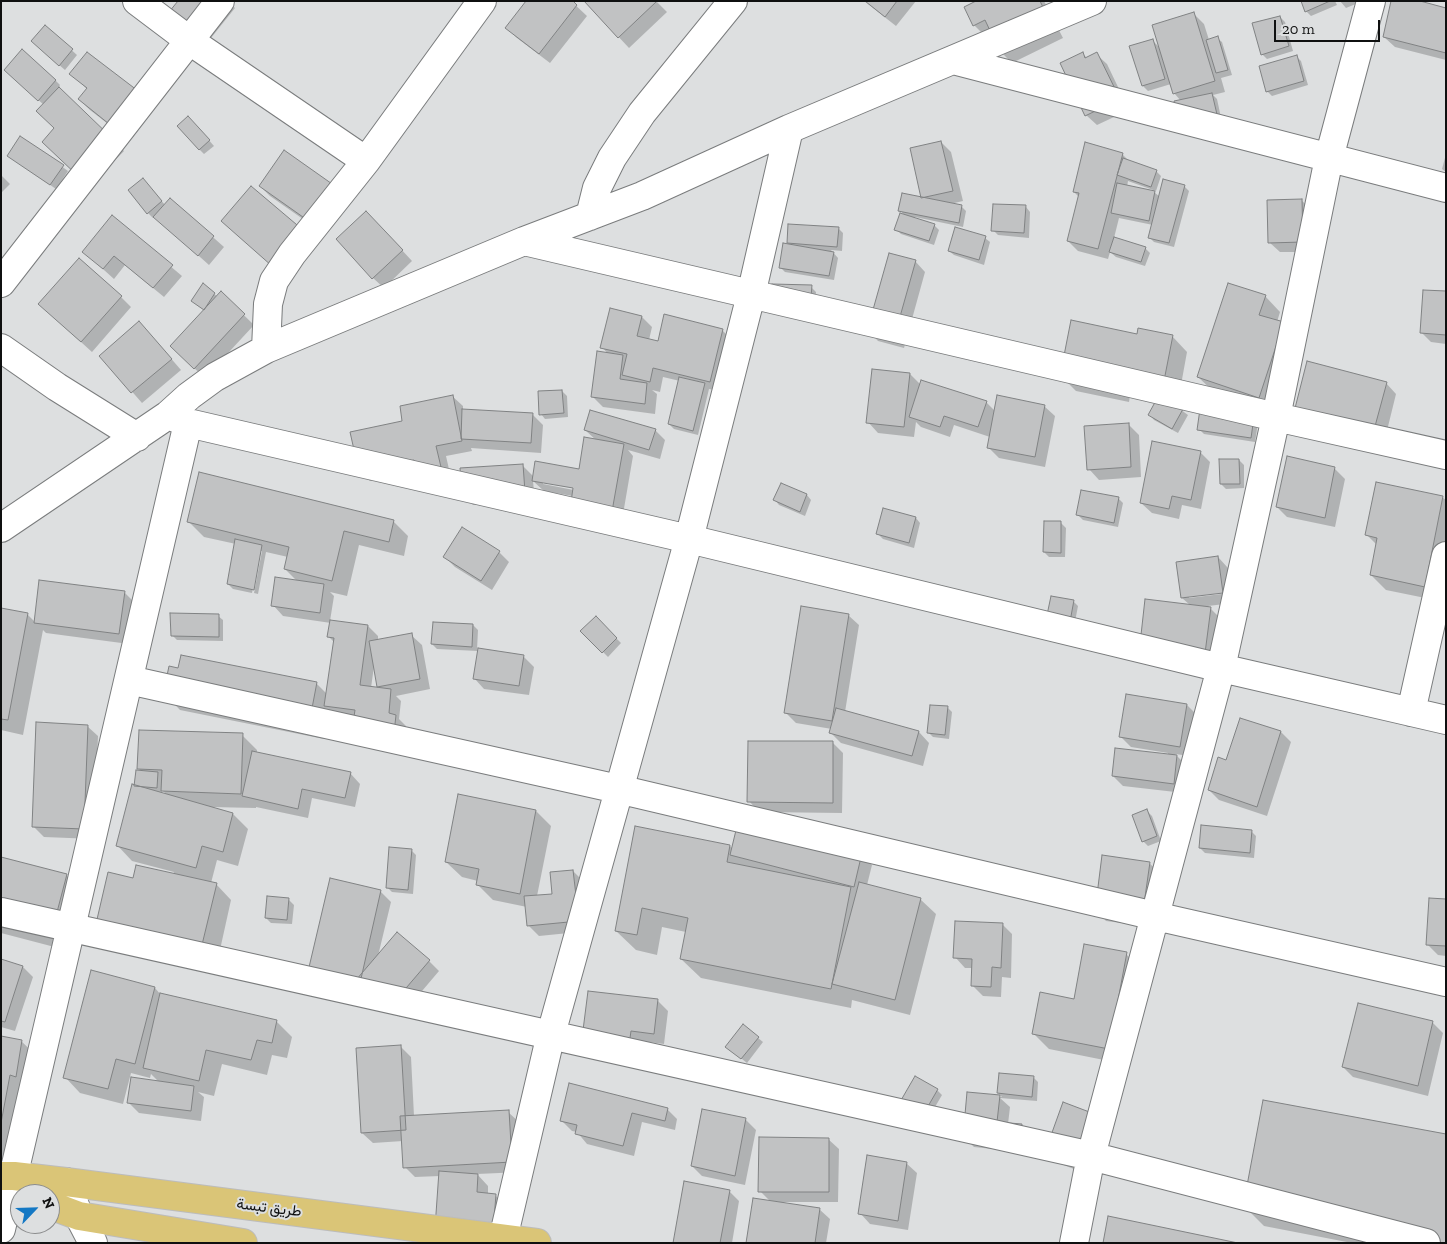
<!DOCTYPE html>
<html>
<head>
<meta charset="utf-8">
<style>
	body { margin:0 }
	#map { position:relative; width:1447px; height:1244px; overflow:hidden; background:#dddfe0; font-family:"Zilla Slab",serif }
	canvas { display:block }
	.frame { position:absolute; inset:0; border:2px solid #0f1010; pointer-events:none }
	.north { position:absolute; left:10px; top:1184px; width:50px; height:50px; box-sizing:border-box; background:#dddfe0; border:1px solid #8b8c8d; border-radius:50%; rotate:66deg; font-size:14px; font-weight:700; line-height:20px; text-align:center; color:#0f1010 }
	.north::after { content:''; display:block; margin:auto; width:18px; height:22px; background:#1478c4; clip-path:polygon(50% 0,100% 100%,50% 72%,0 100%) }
	.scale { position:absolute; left:1274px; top:20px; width:106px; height:22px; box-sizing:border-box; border:2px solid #0f1010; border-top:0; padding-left:6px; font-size:15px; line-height:18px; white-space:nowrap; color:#0f1010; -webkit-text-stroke:4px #dddfe0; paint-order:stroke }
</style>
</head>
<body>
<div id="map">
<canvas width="1447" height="1244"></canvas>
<div class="frame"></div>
<div class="north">N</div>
<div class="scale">20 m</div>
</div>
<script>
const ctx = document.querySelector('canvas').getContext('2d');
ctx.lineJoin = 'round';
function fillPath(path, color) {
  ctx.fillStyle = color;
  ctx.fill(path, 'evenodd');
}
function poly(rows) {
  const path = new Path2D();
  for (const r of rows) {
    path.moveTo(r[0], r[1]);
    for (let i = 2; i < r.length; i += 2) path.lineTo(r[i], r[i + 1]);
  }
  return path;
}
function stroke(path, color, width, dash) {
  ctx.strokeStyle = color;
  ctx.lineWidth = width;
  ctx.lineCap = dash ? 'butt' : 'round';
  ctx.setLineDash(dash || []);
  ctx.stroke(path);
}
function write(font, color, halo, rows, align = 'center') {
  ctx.font = font + ' "Zilla Slab",Vazirmatn,serif';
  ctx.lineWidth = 4;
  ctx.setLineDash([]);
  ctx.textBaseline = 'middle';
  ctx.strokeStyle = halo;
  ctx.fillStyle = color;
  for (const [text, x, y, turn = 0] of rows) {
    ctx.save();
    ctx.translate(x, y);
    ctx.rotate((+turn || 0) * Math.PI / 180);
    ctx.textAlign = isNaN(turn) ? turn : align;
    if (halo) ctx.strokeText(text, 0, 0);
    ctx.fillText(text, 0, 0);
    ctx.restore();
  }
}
const shadow = poly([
	[227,1,235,8,207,43,181,22],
	[571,1,587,16,550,63,517,38,507,28],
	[585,1,656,1,667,12,629,48],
	[864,1,916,1,896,26],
	[979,1,1044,1,1063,38,1012,63,974,25],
	[1302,1,1335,1,1337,5,1311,16,1306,11],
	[1340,1,1363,1,1346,8],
	[1446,9,1446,60,1395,47,1384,37],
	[1194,14,1204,24,1209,40,1217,38,1222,42,1232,75,1221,78,1225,92,1213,95,1217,99,1223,127,1186,135,1181,130,1181,101,1174,93,1171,84,1148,91,1143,86,1131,47,1152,40,1160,48],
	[1280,17,1285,22,1293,51,1267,59,1262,54],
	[45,26,77,55,65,70,37,46],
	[22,51,56,81,60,85,58,88,124,151,90,186,56,129,44,105,10,75],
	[1083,54,1087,58,1096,54,1107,64,1129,110,1097,125,1086,115],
	[1296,56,1301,61,1308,85,1272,96,1267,91],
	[71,74,145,98,155,108,130,141,90,110,79,99,87,89],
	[193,122,214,146,204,154,199,149],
	[21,137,68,171,56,189,8,156],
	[941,142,951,152,963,201,950,204,961,206,966,211,963,227,915,217,915,219,934,225,939,230,934,245,901,234,896,229,905,216,900,210,923,199],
	[284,151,320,231,270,196,260,186],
	[1122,154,1130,162,1156,171,1161,176,1156,191,1128,181,1127,187,1154,192,1160,197,1184,186,1189,191,1174,247,1154,242,1149,237,1153,225,1119,218,1114,238,1145,248,1150,253,1145,266,1116,257,1110,252,1108,259,1078,251,1068,241,1079,197,1074,192],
	[1446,154,1446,172,1442,169],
	[1,175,10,184,1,193],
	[143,179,165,205,170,199,224,247,209,265,154,216,153,218,148,213],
	[1301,200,1312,210,1313,252,1280,252,1269,242],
	[1026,207,1030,212,1029,238,998,235,993,230],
	[112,217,182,276,164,297,125,265,114,279,84,252],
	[377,223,412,261,384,288,373,278],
	[789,225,838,228,843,233,842,251,831,250,838,258,834,280,785,272,780,267,788,245],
	[985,238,990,242,984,265,954,255,949,251],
	[915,261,925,272,904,348,878,341,868,330],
	[203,285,218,297,221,293,254,325,205,378,182,357,205,311,192,301],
	[811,287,816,292,815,314,777,312],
	[1446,293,1446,344,1431,342,1421,332],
	[1265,296,1280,312,1277,322,1283,324,1275,412,1214,392,1198,377],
	[121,297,131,307,92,352,50,314],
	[642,317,652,327,649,340,659,343,722,330,732,340,720,391,709,389,698,435,674,429,669,424,680,381,663,377,660,392,652,390,657,394,655,414,603,407,593,397,608,354,602,347],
	[149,333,181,370,142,403,101,356],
	[1137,336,1172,336,1187,352,1177,407,1188,415,1178,433,1154,420,1150,415,1157,401,1130,396,1129,402,1076,391,1061,376],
	[910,374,921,385,986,402,995,411,1044,406,1055,416,1045,467,999,458,988,447,990,437,954,425,950,437,921,427,916,422,914,437,878,433,868,422],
	[1386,383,1396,394,1382,451,1304,430],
	[562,391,567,396,568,417,545,419,541,414],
	[452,396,463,406,463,410,532,414,543,425,541,453,471,448,472,451,446,456,451,478,418,472,370,481,360,471,404,422],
	[1258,423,1255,442,1204,434,1199,429],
	[1128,424,1139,435,1141,477,1099,480,1089,469],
	[585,430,655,430,665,440,660,459,628,450,633,456,621,526,573,496,544,491,533,481,535,502,473,505,463,495,523,466,534,477,580,470,596,440],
	[543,481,580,488,579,491,543,484],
	[1200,452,1210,462,1201,509,1182,505,1179,519,1152,513,1141,503],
	[1239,460,1244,465,1244,488,1226,489,1221,484],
	[1335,469,1345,479,1335,527,1287,517,1277,507],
	[782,485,807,495,811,500,805,516,779,505,775,500],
	[1442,497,1446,500,1446,574,1440,601,1386,590,1371,575,1377,545,1367,535],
	[1118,498,1123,503,1118,527,1083,520,1078,515],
	[916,518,920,523,914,548,883,539,878,534],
	[188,521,393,521,408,536,404,556,359,545,347,596,330,592,334,596,330,621,368,626,378,636,378,641,411,635,422,645,430,689,396,696,401,701,399,719,406,726,403,752,363,746,330,710,324,739,180,710,165,694,316,683,327,694,334,642,329,637,331,623,283,616,273,605,298,582,285,569,288,557,266,552,258,594,254,593,262,551,260,551,252,593,233,589,228,584,236,544,204,537],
	[374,666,379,686,381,689,371,688],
	[1061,523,1066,528,1065,557,1049,557,1044,552],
	[499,552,509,562,492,590,455,567,445,557],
	[1218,557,1228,568,1233,603,1208,606,1220,618,1214,671,1150,663,1190,605,1182,598],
	[1229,591,1230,593,1189,598,1189,596],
	[124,592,135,603,129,644,46,633,43,630,23,735,1,730,1,609,28,615,35,622],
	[1073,601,1078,606,1071,643,1050,639],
	[848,615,859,625,845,712,919,732,929,743,923,766,841,743,831,733,832,729,796,723,785,712],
	[218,616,223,620,223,641,177,640,172,635],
	[596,618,621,643,608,657,582,631],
	[473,625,478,630,477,650,523,656,534,667,529,695,484,689,474,678,478,651,437,649,432,644],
	[1187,705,1197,715,1190,756,1175,754,1187,766,1184,793,1123,786,1113,776,1168,755,1168,753,1131,747,1120,736],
	[947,707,952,712,949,739,933,737,928,732],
	[1241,719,1281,732,1291,742,1267,816,1219,800,1209,790,1227,761],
	[87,726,98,736,94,839,44,837,34,827],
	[242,735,257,750,257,753,350,773,360,784,355,807,312,798,308,818,256,807,256,808,211,807,233,814,248,829,238,866,217,860,211,883,216,884,231,900,216,968,134,880,173,874,174,872,132,861,117,845,135,786,142,772,139,769],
	[162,790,168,796,161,794],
	[833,743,843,753,842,813,759,812,749,801],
	[536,811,551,826,537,896,554,895,573,871,583,881,589,931,539,936,528,925,527,907,493,900,478,885,478,881,462,877,446,862],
	[1147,811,1152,816,1161,841,1148,846,1143,841],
	[636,828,730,846,733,849,862,854,872,865,867,885,920,899,936,914,910,1015,852,1000,851,1008,701,978,681,959,686,932,662,927,657,955,636,950,616,931],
	[1251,831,1256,836,1254,858,1205,853,1200,848],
	[411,850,416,855,413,894,392,892,387,887],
	[1,858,66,875,82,891,66,950,1,933],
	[1149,863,1160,873,1152,927,1106,921,1096,910],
	[380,891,391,902,378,956,429,961,439,971,400,1017,370,992,318,990],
	[268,898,289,900,294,905,292,924,271,923,266,918],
	[1446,900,1446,956,1438,955,1428,945],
	[1002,924,1012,934,1011,978,1002,977,1001,997,983,996,973,986,973,968,965,968,955,957],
	[1126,954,1141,969,1124,1064,1049,1049,1034,1034,1075,1000],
	[1,960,23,967,33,977,15,1031,1,1027],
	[155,988,161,995,276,1021,292,1037,287,1058,272,1055,267,1075,222,1064,214,1096,198,1092,204,1097,201,1121,139,1113,129,1103,160,1083,151,1074,150,1078,131,1073,123,1104,80,1093,65,1077],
	[658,1001,668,1011,664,1044,641,1041,593,1056],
	[1359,1004,1433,1023,1443,1033,1428,1096,1353,1077,1343,1067],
	[1,1037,21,1041,37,1056,1,1176],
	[758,1038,763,1042,747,1063,732,1051],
	[400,1046,411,1057,414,1116,508,1112,519,1122,522,1172,477,1174,488,1186,488,1194,495,1195,505,1206,503,1242,440,1176,415,1177,405,1167,403,1141,373,1143,362,1133],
	[1033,1077,1038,1082,1037,1101,1000,1098,1010,1107,1008,1124,1022,1125,1032,1135,1030,1153,974,1147,964,1137,969,1094,1002,1097,998,1093],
	[937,1090,942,1095,928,1119,906,1107],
	[1064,1103,1084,1173,1056,1162],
	[667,1109,677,1119,675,1130,642,1122,634,1156,587,1144,577,1132,572,1131,562,1121],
	[703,1111,746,1120,756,1130,745,1185,702,1176,692,1166],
	[828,1139,839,1149,838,1202,783,1202,783,1203,819,1209,830,1219,826,1243,747,1243,770,1201,760,1191],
	[906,1163,917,1173,908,1230,870,1224,860,1213],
	[729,1191,739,1201,732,1243,675,1243],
	[1244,1206,1446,1243,1352,1243,1264,1226]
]);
const building = poly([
	[178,1,222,1,197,33,169,12,178,1],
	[526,1,573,1,577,5,539,54,505,28,526,1],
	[584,1,657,1,618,38,584,1],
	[865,1,897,1,885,17,865,1],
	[976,1,1040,1,1053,28,1001,54,985,20,973,26,964,7,976,1],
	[1301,1,1330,1,1305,12,1301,1],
	[1391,1,1420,1,1446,8,1446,53,1383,37,1391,1],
	[1194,12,1215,81,1173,94,1152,25,1194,12],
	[1280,16,1289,46,1261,55,1252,23,1280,16],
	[45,25,73,49,59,66,31,41,45,25],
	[1218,36,1228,70,1216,73,1206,40,1218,36],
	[1153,39,1165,79,1142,86,1129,46,1153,39],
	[22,49,56,80,38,101,4,70,22,49],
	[87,52,146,97,119,132,78,99,87,88,69,74,87,52],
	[1083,52,1085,58,1097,52,1120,99,1085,116,1060,63,1083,52],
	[1297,55,1304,81,1266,92,1259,66,1297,55],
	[59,87,114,140,79,177,42,142,54,128,36,111,59,87],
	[1212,93,1219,123,1180,131,1174,101,1212,93],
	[188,116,210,140,199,150,177,126,188,116],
	[20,136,64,165,50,185,7,156,20,136],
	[941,141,953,191,921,198,910,148,941,141],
	[1085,142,1123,153,1098,249,1067,241,1079,193,1073,192,1085,142],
	[284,150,335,186,310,222,259,186,284,150],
	[1123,158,1157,170,1151,187,1117,175,1123,158],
	[143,178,162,201,147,214,128,190,143,178],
	[1163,179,1185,185,1169,243,1148,238,1163,179],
	[1117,183,1155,191,1149,221,1111,213,1117,183],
	[251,186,303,230,272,266,221,221,251,186],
	[902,193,962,205,959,223,898,211,902,193],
	[170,198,214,236,198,256,153,217,170,198],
	[1302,199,1303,242,1268,243,1267,200,1302,199],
	[993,204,1026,205,1024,233,991,231,993,204],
	[366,211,403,250,372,279,336,239,366,211],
	[900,213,935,224,929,241,894,230,900,213],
	[112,215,173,265,153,288,114,256,103,269,82,252,112,215],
	[788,224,839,227,837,247,787,243,788,224],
	[955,227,986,236,979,260,948,251,955,227],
	[1114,237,1146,247,1141,262,1109,252,1114,237],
	[783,243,834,252,829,276,779,268,783,243],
	[889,253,916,260,894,338,867,331,889,253],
	[79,258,122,296,81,342,38,304,79,258],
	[203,283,215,293,204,310,191,301,203,283],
	[1228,283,1266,295,1259,315,1284,322,1259,398,1197,377,1228,283],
	[772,284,812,285,810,310,771,308,772,284],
	[1423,290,1446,291,1446,335,1420,333,1423,290],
	[221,291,245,314,194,369,170,346,221,291],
	[610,308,642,316,637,336,658,341,664,314,723,329,710,382,653,368,650,382,622,375,627,354,600,348,610,308],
	[1071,320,1137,334,1138,328,1173,335,1162,391,1060,376,1071,320],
	[139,321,172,359,131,393,99,356,139,321],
	[597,351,623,355,620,379,647,383,645,404,591,397,597,351],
	[1307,361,1387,382,1371,441,1292,420,1307,361],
	[872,369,910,373,904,427,866,423,872,369],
	[679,377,705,383,693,431,668,424,679,377],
	[921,380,987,401,978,427,944,416,940,427,909,417,921,380],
	[562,390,564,413,539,415,538,391,562,390],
	[453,395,462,441,436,446,441,467,417,473,414,460,359,472,350,432,402,421,400,406,453,395],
	[997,395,1045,405,1035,457,987,448,997,395],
	[1159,395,1183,409,1172,429,1148,415,1159,395],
	[462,409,533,413,531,443,461,439,462,409],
	[1200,409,1254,417,1251,438,1197,430,1200,409],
	[590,410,656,429,649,450,584,430,590,410],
	[1129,423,1131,467,1087,470,1084,426,1129,423],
	[584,437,624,444,611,517,570,509,573,488,532,481,535,461,579,469,584,437],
	[1152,441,1201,451,1191,500,1172,496,1169,509,1140,503,1152,441],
	[1287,456,1335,467,1325,518,1276,507,1287,456],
	[1219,459,1239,459,1240,484,1220,484,1219,459],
	[523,464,525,492,462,495,460,468,523,464],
	[199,472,394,520,389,542,344,531,332,581,284,569,289,547,187,522,199,472],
	[1376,482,1443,496,1425,587,1370,575,1377,538,1365,535,1376,482],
	[781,483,807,494,800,512,773,500,781,483],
	[1081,490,1119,497,1114,523,1076,515,1081,490],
	[883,508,916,517,909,543,876,534,883,508],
	[1044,521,1061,521,1061,553,1043,552,1044,521],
	[462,527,500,551,481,581,443,557,462,527],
	[235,539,262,545,254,590,227,584,235,539],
	[1218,556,1223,593,1181,598,1176,562,1218,556],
	[275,577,324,584,320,613,271,606,275,577],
	[39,580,125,591,119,634,34,623,39,580],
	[1051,596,1074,600,1067,638,1043,634,1051,596],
	[1145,599,1211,607,1204,661,1139,653,1145,599],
	[801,606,849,614,832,721,784,713,801,606],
	[1,608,28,613,8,720,1,719,1,608],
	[170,613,219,614,219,637,171,636,170,613],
	[596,616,617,638,602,653,580,631,596,616],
	[330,620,368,625,360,685,391,689,389,713,396,715,393,742,351,736,355,710,324,706,334,638,327,637,330,620],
	[433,622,473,624,472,647,431,644,433,622],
	[412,633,420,679,377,687,369,641,412,633],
	[478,648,524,655,519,686,473,679,478,648],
	[181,655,317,682,309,724,163,695,169,666,178,668,181,655],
	[1126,694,1187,704,1180,747,1119,737,1126,694],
	[930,705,948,706,945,735,927,733,930,705],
	[836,708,919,731,912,756,829,733,836,708],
	[1240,718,1281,731,1257,807,1208,790,1218,757,1226,760,1240,718],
	[36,722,88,725,84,829,32,827,36,722],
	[139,730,243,733,241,794,161,791,162,770,137,769,139,730],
	[748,741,833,741,833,803,747,802,748,741],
	[1115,748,1177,755,1174,784,1112,776,1115,748],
	[252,751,351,772,345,798,302,789,298,809,242,796,252,751],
	[136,770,158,772,157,788,134,786,136,770],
	[132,784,233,813,223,852,202,846,196,868,116,846,132,784],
	[458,794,536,810,520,894,476,885,479,869,445,862,458,794],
	[1147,809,1157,836,1142,842,1132,815,1147,809],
	[738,822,862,853,854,887,730,855,738,822],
	[1201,825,1252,830,1250,853,1199,848,1201,825],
	[635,826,730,845,727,862,851,887,831,989,680,959,688,918,642,908,637,935,615,931,635,826],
	[389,847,412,849,408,890,386,888,389,847],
	[1102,855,1150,862,1142,918,1095,911,1102,855],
	[1,857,67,874,51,935,1,923,1,857],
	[136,865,217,883,200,953,95,928,108,872,133,878,136,865],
	[573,870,579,921,527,926,524,896,552,894,550,872,573,870],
	[330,878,381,890,358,992,306,980,330,878],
	[859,882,921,898,895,1000,832,984,859,882],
	[267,896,289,898,287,920,265,918,267,896],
	[1429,898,1446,899,1446,946,1426,945,1429,898],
	[955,921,1003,923,1001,968,992,967,991,987,971,986,972,959,953,958,955,921],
	[397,932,430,960,389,1008,356,980,397,932],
	[1084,944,1127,952,1109,1049,1032,1034,1040,992,1074,999,1084,944],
	[1,959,23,966,5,1022,1,1021,1,959],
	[91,970,155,987,135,1064,116,1059,108,1089,63,1078,91,970],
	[588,991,658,999,654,1034,631,1031,628,1052,581,1046,588,991],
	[160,993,277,1020,272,1043,257,1040,251,1060,206,1050,199,1081,143,1068,160,993],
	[1358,1003,1433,1021,1418,1086,1342,1067,1358,1003],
	[743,1024,759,1037,741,1059,725,1047,743,1024],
	[1,1036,22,1040,16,1077,10,1075,1,1123,1,1036],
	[401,1045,406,1130,361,1133,356,1048,401,1045],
	[999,1073,1034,1076,1032,1097,997,1093,999,1073],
	[915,1076,938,1089,923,1115,900,1102,915,1076],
	[131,1077,194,1086,191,1111,127,1103,131,1077],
	[569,1083,668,1108,665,1121,632,1113,623,1146,575,1134,577,1125,560,1121,569,1083],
	[967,1092,1000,1095,997,1122,1022,1124,1020,1143,963,1137,967,1092],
	[1263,1100,1446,1134,1446,1243,1434,1243,1243,1207,1263,1100],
	[1063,1102,1092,1113,1074,1163,1045,1152,1063,1102],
	[702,1109,746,1118,735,1176,691,1166,702,1109],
	[509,1110,512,1162,403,1168,400,1116,509,1110],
	[759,1137,829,1138,829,1192,758,1192,759,1137],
	[867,1155,907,1162,898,1221,858,1214,867,1155],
	[439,1171,478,1174,477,1192,496,1194,493,1233,435,1228,439,1171],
	[684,1181,730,1190,720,1243,673,1243,684,1181],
	[753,1198,820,1208,815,1243,746,1243,753,1198],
	[1108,1216,1238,1243,1103,1243,1108,1216]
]);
const minor = poly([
	[137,1,190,41,366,161],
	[953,60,1446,188],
	[590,216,597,188,612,158,642,113,733,1],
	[524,241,1276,417,1446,455],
	[1,283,220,1],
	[1,348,57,387,137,437],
	[266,349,268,304,274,281,292,254,366,161,482,1],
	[168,415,188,423,689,539,1221,668,1446,720],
	[1,528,168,415,189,396,215,377,266,349,524,241,642,196,789,129,1092,1],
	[129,680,618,789,1155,916,1446,982],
	[1411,712,1446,556],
	[1,912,1091,1156,1426,1243],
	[66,1182,79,1216,93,1243],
	[1,1229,188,423],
	[502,1243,551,1034,689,539,751,295,789,129],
	[1074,1243,1091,1156,1221,668,1276,417,1329,158,1371,1]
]);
const major = poly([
	[1,1176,14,1176,66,1182,537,1243],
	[50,1205,79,1216,243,1243]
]);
const streetNames = [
	["طريق تبسة",269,1208,7]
];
fillPath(shadow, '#0003');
fillPath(building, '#c1c2c3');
stroke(building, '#808283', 1);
stroke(minor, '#7a7c7d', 30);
stroke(major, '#bcbcbc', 30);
stroke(minor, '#fff', 28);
stroke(major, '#dac577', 28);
write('15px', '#0f1010', '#dddfe0', streetNames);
</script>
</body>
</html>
